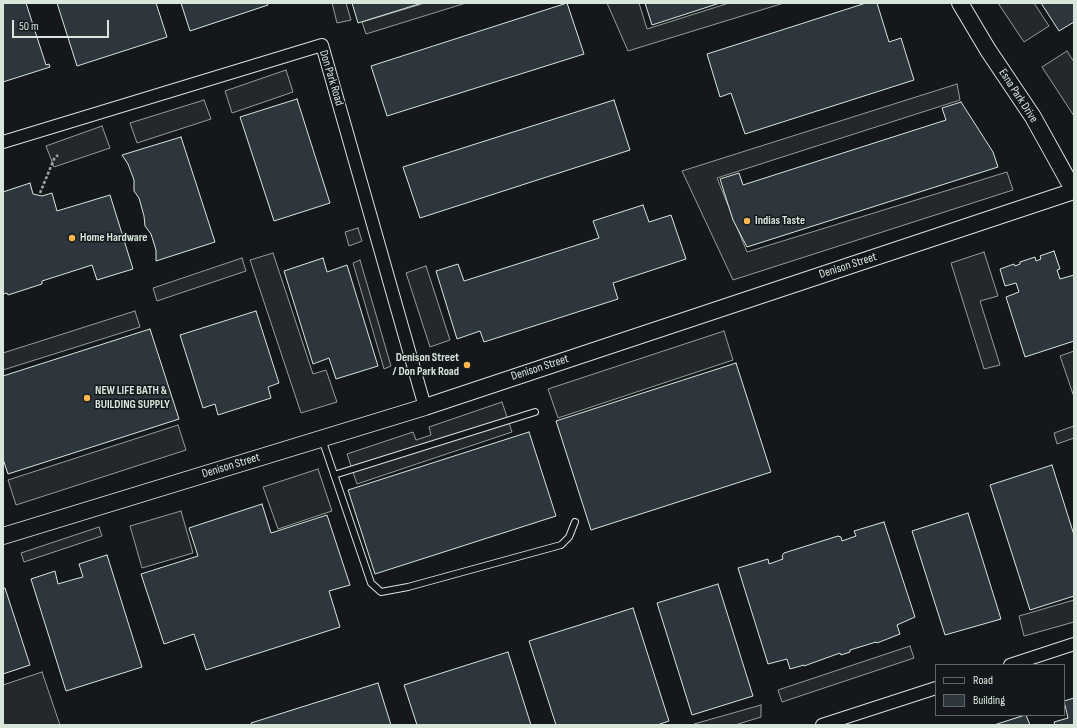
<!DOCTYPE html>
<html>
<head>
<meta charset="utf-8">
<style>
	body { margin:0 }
	#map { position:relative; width:1077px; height:728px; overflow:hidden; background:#14181c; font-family:"Sofia Sans Condensed",sans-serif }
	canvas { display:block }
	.frame { position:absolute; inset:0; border:4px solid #d8e6dc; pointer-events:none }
	.legend { position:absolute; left:935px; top:664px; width:130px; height:52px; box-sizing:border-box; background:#14181c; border:1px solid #626a69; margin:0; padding:5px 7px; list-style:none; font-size:12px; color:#d8e6dc }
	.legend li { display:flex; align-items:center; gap:8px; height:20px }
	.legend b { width:20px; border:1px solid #626a69 }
	.scale { position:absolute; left:12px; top:20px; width:97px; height:18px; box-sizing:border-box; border:2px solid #d8e6dc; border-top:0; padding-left:5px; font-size:12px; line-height:14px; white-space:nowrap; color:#d8e6dc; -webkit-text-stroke:3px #14181c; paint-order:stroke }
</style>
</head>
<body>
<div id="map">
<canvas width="1077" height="728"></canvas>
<div class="frame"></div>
<ul class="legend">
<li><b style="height:5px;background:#14181c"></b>Road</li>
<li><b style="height:11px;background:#2c363c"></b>Building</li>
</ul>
<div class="scale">50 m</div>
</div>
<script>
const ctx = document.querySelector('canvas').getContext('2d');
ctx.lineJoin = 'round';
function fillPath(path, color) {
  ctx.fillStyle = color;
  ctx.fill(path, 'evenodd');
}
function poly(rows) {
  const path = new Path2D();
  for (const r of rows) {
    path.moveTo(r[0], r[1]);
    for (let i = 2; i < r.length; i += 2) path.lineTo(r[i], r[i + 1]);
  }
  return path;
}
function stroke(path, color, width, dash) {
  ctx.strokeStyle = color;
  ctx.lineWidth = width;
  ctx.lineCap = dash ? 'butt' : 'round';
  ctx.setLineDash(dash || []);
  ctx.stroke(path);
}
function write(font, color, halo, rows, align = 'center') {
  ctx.font = font + ' "Sofia Sans Condensed",sans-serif';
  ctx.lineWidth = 3;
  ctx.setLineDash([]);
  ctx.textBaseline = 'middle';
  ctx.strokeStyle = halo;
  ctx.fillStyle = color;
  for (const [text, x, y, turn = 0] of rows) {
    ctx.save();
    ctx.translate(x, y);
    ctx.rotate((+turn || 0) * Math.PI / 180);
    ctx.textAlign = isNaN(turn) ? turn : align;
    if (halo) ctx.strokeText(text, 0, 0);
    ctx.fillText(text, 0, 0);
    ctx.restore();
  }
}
const parking = poly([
	[332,3,346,3,351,20,337,23,332,3],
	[425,3,466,3,366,34,362,22,425,3],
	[607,3,639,3,647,29,729,3,784,3,628,51,607,3],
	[998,3,1034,3,1049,26,1024,42,998,3],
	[1067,51,1074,62,1074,116,1042,67,1067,51],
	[286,70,293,92,232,113,225,91,286,70],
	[957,84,960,100,717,178,747,252,1007,172,1013,190,733,280,682,171,957,84],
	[204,100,211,119,137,143,130,123,204,100],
	[102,126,110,148,54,167,46,146,102,126],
	[358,228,362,241,349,246,345,232,358,228],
	[984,252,998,296,980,301,1000,365,984,369,951,263,984,252],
	[273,253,313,374,326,370,337,402,301,413,250,260,273,253],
	[242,258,246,271,157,301,153,288,242,258],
	[360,260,391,366,384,369,353,263,360,260],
	[426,266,450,340,430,347,406,273,426,266],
	[135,311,140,327,3,370,3,353,135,311],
	[724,331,733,360,558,418,548,389,724,331],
	[1074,351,1074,397,1060,356,1074,351],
	[502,402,512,432,357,484,347,454,413,432,416,440,431,435,429,427,502,402],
	[178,425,186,450,16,505,8,480,178,425],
	[1074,426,1074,438,1057,444,1054,433,1074,426],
	[318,469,332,511,278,529,263,487,318,469],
	[181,511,193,553,142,568,130,526,181,511],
	[99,527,102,536,24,562,21,553,99,527],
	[1074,600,1074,622,1024,636,1019,616,1074,600],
	[910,646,914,658,782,702,778,690,910,646],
	[42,672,60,725,3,725,3,685,42,672],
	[761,705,761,717,735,725,694,725,694,724,761,705]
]);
const building = poly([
	[3,3,26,3,46,65,49,64,50,67,3,82,3,3],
	[57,3,156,3,167,37,77,66,57,3],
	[181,3,267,3,268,5,190,31,181,3],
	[352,3,422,3,358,23,352,3],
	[567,3,584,54,387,116,371,66,567,3],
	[645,3,720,3,652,25,645,3],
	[866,3,877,3,889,42,901,38,914,80,745,134,731,93,720,97,707,54,866,3],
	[1041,3,1074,3,1074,22,1059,31,1041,3],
	[297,99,330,203,274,221,240,117,297,99],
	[614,100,630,150,420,218,403,167,614,100],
	[961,102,993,152,998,167,747,247,733,220,720,179,739,173,743,185,946,120,942,108,961,102],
	[181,137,215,242,156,261,156,250,151,234,145,226,144,216,139,198,134,191,134,180,128,164,122,155,181,137],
	[30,183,33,194,42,196,52,193,57,211,110,195,133,269,97,280,92,265,42,281,42,284,8,295,7,293,3,294,3,192,30,183],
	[643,205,649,222,671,215,686,259,613,283,618,299,484,342,480,331,457,339,436,271,458,264,464,281,599,238,593,221,643,205],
	[1054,251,1060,269,1057,270,1060,279,1074,275,1074,341,1025,357,1006,297,1019,292,1016,283,1005,286,1000,269,1014,264,1015,266,1020,264,1020,262,1035,257,1036,261,1041,259,1040,256,1054,251],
	[323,258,327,272,347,265,378,366,336,379,329,358,313,364,284,271,323,258],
	[256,311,279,383,268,387,271,398,218,415,215,404,203,408,180,335,256,311],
	[150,329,179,419,8,474,3,459,3,376,150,329],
	[736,363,771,472,591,530,556,421,736,363],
	[529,432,556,516,375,574,348,490,529,432],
	[1052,465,1074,535,1074,596,1030,610,990,485,1052,465],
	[262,504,271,533,327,515,350,585,329,591,340,627,206,670,194,634,164,644,141,574,198,556,189,528,262,504],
	[968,513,1001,619,945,635,912,531,968,513],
	[884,522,915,617,897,625,900,634,877,643,876,642,850,650,850,652,841,655,840,653,804,666,804,665,790,669,787,659,768,664,738,568,768,559,769,564,783,559,782,556,784,553,838,536,841,537,842,541,856,536,854,531,884,522],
	[107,555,142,667,66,691,31,579,55,571,58,584,75,579,83,577,79,564,107,555],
	[718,584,753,696,692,715,657,603,718,584],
	[3,588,5,588,30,665,3,674,3,588],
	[633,608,669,721,657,725,556,725,529,641,633,608],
	[508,652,531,725,417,725,404,685,508,652],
	[378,683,391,725,252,725,251,723,378,683],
	[1074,698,1074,725,1055,725,1054,722,1068,718,1064,701,1074,698],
	[1026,715,1030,725,994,725,1025,715,1026,715]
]);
const path = poly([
	[40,193,54,159,58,155]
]);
const lane = poly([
	[322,439,371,583,381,592,408,587,561,545,569,537,575,522],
	[334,475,535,412]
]);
const street = poly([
	[3,142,322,45,425,407],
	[1010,665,1074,644],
	[822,725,936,688]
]);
const secondary = poly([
	[960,3,988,50,1033,117,1074,191],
	[3,536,425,407,1074,191]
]);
const markers = [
	[747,221,4,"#ffb74d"],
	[72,238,4,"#ffb74d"],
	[467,365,4,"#ffb74d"],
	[87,398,4,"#ffb74d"]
];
const streetNames = [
	["Don Park Road",331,78,73],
	["Esna Park Drive",1018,96,57],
	["Denison Street",848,266,-18],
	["Denison Street",540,368,-18],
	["Denison Street",231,466,-17]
];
const poiNames = [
	["Indias Taste",755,221],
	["Home Hardware",80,238],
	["Denison Street",459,358,"right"],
	["/ Don Park Road",459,372,"right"],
	["NEW LIFE BATH &",95,391],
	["BUILDING SUPPLY",95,405]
];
fillPath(parking, '#24282b');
stroke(parking, '#939e99', 1);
fillPath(building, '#2c363c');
stroke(building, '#d8e6dc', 1);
stroke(lane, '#d8e6dc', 8);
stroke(street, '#d8e6dc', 14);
stroke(secondary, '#d8e6dc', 18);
stroke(path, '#9da8a2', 2.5, [3, 2]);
stroke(lane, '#14181c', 6);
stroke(street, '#14181c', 12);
stroke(secondary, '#14181c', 16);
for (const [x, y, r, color] of markers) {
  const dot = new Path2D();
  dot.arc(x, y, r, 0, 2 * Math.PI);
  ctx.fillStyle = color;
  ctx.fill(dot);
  stroke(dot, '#14181c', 1.5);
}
write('12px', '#d8e6dc', '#14181c', streetNames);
write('bold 12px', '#d8e6dc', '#14181c', poiNames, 'left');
</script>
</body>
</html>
